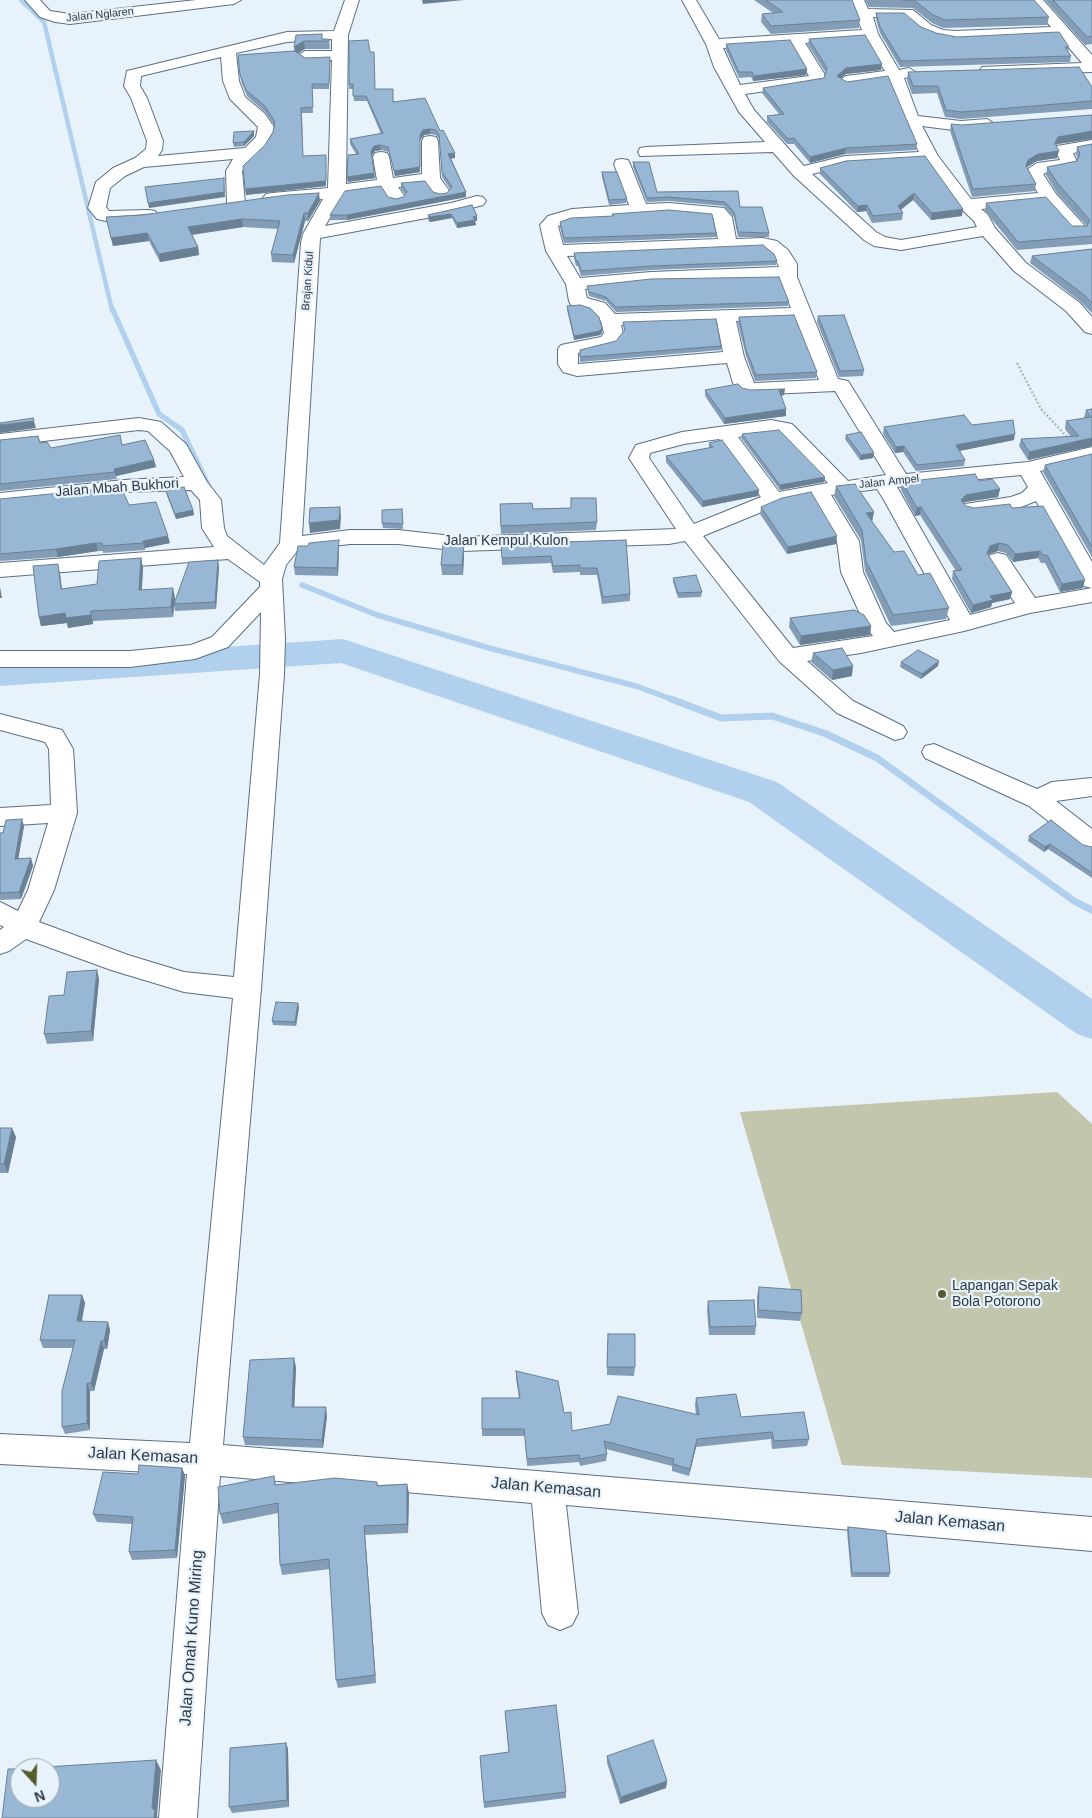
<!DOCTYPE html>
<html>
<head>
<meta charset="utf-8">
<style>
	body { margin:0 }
	#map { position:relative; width:1092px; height:1818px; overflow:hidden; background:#e8f2fb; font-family:Arial,sans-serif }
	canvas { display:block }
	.north { position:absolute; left:10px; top:1758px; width:50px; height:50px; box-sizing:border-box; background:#e8f2fb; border:1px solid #9fa8b2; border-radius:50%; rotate:160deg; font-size:14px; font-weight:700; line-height:20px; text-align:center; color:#313a44 }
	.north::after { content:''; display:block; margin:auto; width:18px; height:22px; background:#565c2b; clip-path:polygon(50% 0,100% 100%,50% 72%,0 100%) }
</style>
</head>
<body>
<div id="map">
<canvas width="1092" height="1818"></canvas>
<div class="north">N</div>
</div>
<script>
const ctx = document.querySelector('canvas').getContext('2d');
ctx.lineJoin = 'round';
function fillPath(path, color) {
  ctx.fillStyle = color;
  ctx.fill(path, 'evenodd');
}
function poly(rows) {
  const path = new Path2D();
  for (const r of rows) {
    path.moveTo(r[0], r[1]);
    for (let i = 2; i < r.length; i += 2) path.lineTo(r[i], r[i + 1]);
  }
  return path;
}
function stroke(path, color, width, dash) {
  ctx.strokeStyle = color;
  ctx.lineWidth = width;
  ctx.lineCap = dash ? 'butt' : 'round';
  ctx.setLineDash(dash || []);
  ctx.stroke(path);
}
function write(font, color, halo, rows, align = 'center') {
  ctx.font = font + ' Arial,sans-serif';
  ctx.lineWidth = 4.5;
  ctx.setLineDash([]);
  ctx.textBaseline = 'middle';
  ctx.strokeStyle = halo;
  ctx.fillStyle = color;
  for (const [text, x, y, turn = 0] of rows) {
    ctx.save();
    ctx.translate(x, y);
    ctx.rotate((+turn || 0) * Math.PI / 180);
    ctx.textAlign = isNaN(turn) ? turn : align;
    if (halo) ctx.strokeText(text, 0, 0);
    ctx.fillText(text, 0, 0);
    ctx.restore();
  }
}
const green = poly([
	[1057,1092,1092,1124,1092,1478,842,1465,740,1112]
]);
const streamFar2 = poly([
	[21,0,44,22,112,310]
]);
const streamFar1 = poly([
	[112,308,159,414,182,430,209,487],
	[302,585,377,615,489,648,636,686,674,700]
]);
const stream = poly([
	[671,699,721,718,772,716,824,733,877,758,1074,901,1092,910]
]);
const river = poly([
	[343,639,777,782,1092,999,1092,1039,1077,1034,749,802,341,663,0,686,0,662,343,639]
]);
const path = poly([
	[1017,363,1041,409,1069,439]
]);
const minor = poly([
	[25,0,40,0,50,11,70,14,196,0,241,0,234,4,70,24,55,22,40,17,25,0],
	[345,0,359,0,348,35,346,184,377,180,373,157,375,153,381,152,387,153,389,157,393,178,422,174,422,141,424,137,430,136,436,137,438,141,440,178,450,192,447,196,441,197,435,196,426,184,398,187,405,197,402,201,396,202,390,201,382,189,344,194,325,226,451,203,477,196,483,197,486,201,483,205,453,213,320,238,302,536,350,530,398,530,461,537,676,529,629,458,636,445,682,432,771,420,792,424,848,481,886,475,835,391,749,395,742,393,733,383,727,363,577,376,563,372,558,364,558,349,561,345,601,337,604,333,601,321,591,311,571,305,569,301,566,284,546,251,540,225,548,216,572,209,629,205,614,164,616,160,622,159,628,160,630,164,646,204,669,203,724,208,732,217,736,239,763,238,777,241,788,250,797,264,797,277,838,379,848,381,906,474,1028,462,1092,447,1092,459,1040,471,1092,562,1092,588,1084,586,1081,581,1036,501,1016,509,972,514,965,512,961,508,965,504,1011,497,1022,493,1028,487,1021,475,897,487,970,615,1015,603,987,560,990,555,998,553,1006,555,1035,598,1092,588,1092,602,1030,613,964,631,861,653,807,661,853,701,903,726,907,732,903,738,895,740,837,713,779,661,685,541,669,544,461,551,398,544,350,544,298,550,286,565,282,579,285,638,284,674,261,989,223,1445,1092,1517,1092,1551,566,1505,578,1613,572,1625,560,1630,548,1625,542,1613,532,1503,220,1476,197,1818,159,1818,187,1474,0,1464,0,1434,190,1443,233,998,184,992,111,970,26,939,9,951,0,954,0,930,4,927,0,925,0,902,18,911,28,890,48,823,0,826,0,808,51,805,49,749,45,742,0,730,0,714,62,730,73,749,77,813,54,890,39,922,128,955,184,972,234,977,260,674,261,612,228,647,195,659,130,667,0,667,0,651,130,651,191,645,212,637,260,587,260,582,228,559,0,577,0,563,214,547,202,528,200,500,191,490,124,492,0,505,0,493,124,480,184,477,170,451,148,431,139,430,0,446,0,434,139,418,161,422,186,444,207,482,221,500,224,528,227,536,264,565,280,543,301,243,303,234,323,199,272,203,266,202,263,198,266,194,272,193,328,188,332,60,305,61,297,56,305,51,332,51,332,39,287,42,236,53,239,81,245,97,264,113,274,127,272,137,264,150,247,164,242,171,245,203,242,207,230,207,227,203,226,171,233,159,144,167,125,176,110,188,106,207,109,211,149,210,155,211,158,215,155,219,110,222,97,219,88,208,96,182,113,168,135,158,146,149,147,141,131,98,124,86,127,71,287,32,334,31,345,0],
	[221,57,223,81,230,99,258,127,256,137,245,148,158,156,162,150,163,141,147,98,140,86,141,76,221,57],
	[669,213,713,217,718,239,563,245,558,226,574,219,669,213],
	[763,248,775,257,779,267,651,272,580,278,567,256,763,248],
	[774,278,780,280,791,308,615,314,605,303,587,298,585,289,651,282,774,278],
	[795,319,819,380,754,383,744,357,736,321,795,319],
	[717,322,723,352,578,364,578,353,614,345,623,334,621,325,717,322],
	[771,432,779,433,828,483,779,492,738,437,771,432],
	[719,439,761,497,694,524,649,458,650,453,684,444,719,439],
	[877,489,884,500,950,620,894,632,886,623,863,572,859,541,831,495,877,489],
	[811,498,837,541,841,572,865,625,873,636,793,648,703,536,781,504,811,498],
	[682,0,696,0,719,39,862,30,850,0,864,0,868,9,913,10,931,25,943,30,956,31,1051,27,1028,0,1043,0,1092,55,1092,72,988,75,980,70,982,67,1082,63,1059,36,956,41,935,37,921,31,904,17,873,17,878,34,899,70,909,68,917,73,915,76,904,78,918,116,961,121,987,119,995,124,987,129,961,131,922,126,938,156,971,199,1038,193,1026,173,1028,169,1037,163,1060,160,1055,150,1057,146,1092,140,1092,150,1073,153,1077,162,1074,168,1048,172,1043,174,1056,194,1084,225,1087,229,1084,233,1072,233,1045,203,981,209,988,215,995,228,1026,263,1080,303,1092,317,1092,334,1085,332,1066,311,1014,271,983,236,901,250,874,246,864,240,794,176,773,152,640,156,638,152,640,148,646,147,765,142,739,112,714,67,706,44,682,0],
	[865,39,885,71,846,76,838,81,846,86,889,80,907,128,919,152,845,156,804,166,754,110,745,94,822,83,825,75,805,43,865,39],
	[790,44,809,76,740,85,723,48,790,44],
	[925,161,953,201,974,221,977,227,901,240,885,237,876,232,812,174,845,166,925,161],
	[934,744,1037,789,1052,782,1092,778,1092,796,1056,801,1092,829,1092,851,1083,848,1029,806,925,758,922,752,925,746,934,744]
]);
const wall = poly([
	[754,0,852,0,860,20,859,28,771,34,761,22,762,14,773,13],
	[865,0,1034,0,1049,17,1047,25,943,28,932,23,913,8,869,7],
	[1045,0,1092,0,1092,44,1085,45],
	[876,13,921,27,936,33,957,37,1069,47,1068,52,1071,56,1070,62,900,67,880,33,876,19],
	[296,35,323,39,329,39,330,49,305,49,298,53,305,58,330,62,329,89,312,89,313,113,302,113,303,156,326,155,326,186,246,195,265,145,273,132,274,125,265,112,247,96,241,81,238,55,295,51],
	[809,39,881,70,846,74,841,78,917,144,916,150,845,154,810,163,794,144,787,144,767,122,767,116,779,114,762,93,763,88,824,78,826,73,808,45],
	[349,41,375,89,440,131,455,158,451,158,466,192,466,197,347,220,330,220,330,215,388,197,396,199,403,197,405,194,401,189,401,183,440,194,447,193,450,189,442,177,440,140,436,135,430,134,424,135,420,140,420,172,395,176,389,152,381,150,375,151,372,156,375,178,348,182,347,177,356,154,350,144,350,139,381,134,367,101,354,101,353,89,349,89],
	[726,44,807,69,806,75,753,81,751,77,739,78,726,50],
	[908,72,1092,87,1092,109,961,119,945,117,937,93,912,94,907,80],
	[1092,115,1092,139,1057,144,1056,146,1057,158,1037,161,1027,167,1036,184,1035,191,972,197,950,131,951,124,962,125],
	[254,131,254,136,244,146,234,147,233,143],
	[1092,144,1092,244,1017,250,985,211,986,203,1072,226,1087,226,1057,193,1046,175,1047,167,1077,161,1078,160,1076,154,1077,147],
	[846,161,962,216,931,220,913,200,901,210,903,213,902,220,872,223,866,211,857,212,820,174,820,168],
	[633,162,657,192,738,191,740,207,769,233,769,237,738,237,734,217,724,206,669,201,647,202,633,167],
	[602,172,627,199,626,203,609,205,602,177],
	[320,201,308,221,305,221,294,263,272,262,271,254,278,229,243,227,192,235,198,247,199,255,160,262,149,241,113,246,106,217],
	[472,205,477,216,477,221,475,221,476,225,457,228,452,218,430,222,428,220,428,215],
	[612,214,716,233,716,237,564,243,560,227,560,222,612,216],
	[1092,249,1092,313,1081,302,1030,263,1032,256],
	[574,253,777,261,776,265,651,270,581,276,578,266,576,266,574,258],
	[587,286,789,302,788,306,616,312,606,301,589,296],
	[567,306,602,328,602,333,600,335,574,340,567,310],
	[818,316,864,370,863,376,839,377,817,322],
	[739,317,817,372,816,378,755,381,746,356,738,323],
	[623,322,721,346,721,350,580,362,580,350,616,341,624,331],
	[742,388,750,390,784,395,781,396,786,416,724,424,705,396,705,390],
	[1092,409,1092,446,1028,460,1019,446,1021,439,1071,437,1065,429,1066,421,1084,418,1086,410],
	[972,425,1014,440,959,451,965,460,964,466,916,471,903,452,895,453,883,434,884,427],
	[742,434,825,477,824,482,780,490,741,438],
	[846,435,873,458,860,460,845,439],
	[0,440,40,443,51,448,122,445,154,460,156,467,116,476,117,479,0,491],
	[709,443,758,496,702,507,666,462,666,456,709,448],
	[1092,454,1092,557,1043,472,1045,465],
	[979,481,1000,489,998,497,965,502,964,503,966,506,974,508,1012,508,1083,588,1060,592,1045,563,1041,563,1038,558,1013,562,1006,553,998,551,988,555,1012,592,1010,599,992,603,991,607,971,613,952,579,953,571,956,571,920,515,915,516,901,490,902,482],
	[836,486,872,522,894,552,918,575,949,608,946,619,891,626,865,571,861,540,834,496],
	[166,491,193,510,194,515,176,519,167,496],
	[0,499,129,505,170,543,145,548,145,550,103,553,103,551,98,551,58,557,0,561],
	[761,507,836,544,787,554,760,514],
	[571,508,597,522,596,530,501,534,500,512,533,509],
	[402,509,403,529,383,528,382,523],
	[626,540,630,594,630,601,602,604,597,575,580,575,580,572,553,573,551,563,502,565,501,544],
	[339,547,338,576,295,575,294,567],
	[464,554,463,575,442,575,441,565],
	[141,558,143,568,142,590,175,598,174,604,219,567,216,609,175,611,174,605,173,617,93,621,93,624,68,628,67,623,41,626,39,617,60,574,62,589,97,584],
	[673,578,702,592,701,597,678,598,673,582],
	[790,618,871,626,870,635,800,645,789,627],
	[813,653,852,676,832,680,811,662],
	[901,662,938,666,921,679,900,667],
	[24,826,18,859,31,858,33,866,21,899,0,900,0,833],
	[1029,836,1092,847,1092,878,1048,849,1044,852,1028,841],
	[99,979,93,1041,47,1044,44,1034,64,995],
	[299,1007,296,1026,273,1025,272,1021],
	[0,1128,16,1137,8,1173,0,1173],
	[759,1287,802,1313,800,1321,757,1318,757,1296],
	[82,1295,85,1303,82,1321,110,1330,107,1349,104,1349,94,1391,90,1391,90,1430,65,1434,62,1427,73,1348,43,1348,40,1340],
	[708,1301,756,1326,755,1335,709,1335,707,1310],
	[607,1342,635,1367,634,1376,607,1375],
	[296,1367,294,1407,327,1416,323,1448,245,1445,243,1437],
	[516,1371,564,1413,572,1431,696,1415,695,1405,696,1398,741,1417,809,1439,807,1446,772,1449,771,1439,696,1447,689,1476,672,1471,672,1466,606,1449,607,1454,606,1461,580,1466,579,1462,527,1466,525,1436,482,1436,482,1429,519,1398,516,1379],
	[182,1468,185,1476,177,1558,132,1560,129,1552,132,1524,97,1522,93,1514,138,1474],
	[274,1476,276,1485,377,1482,378,1485,407,1484,409,1494,408,1533,365,1535,376,1683,338,1688,336,1680,330,1569,282,1575,280,1565,278,1513,223,1524,220,1514],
	[848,1527,890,1573,889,1577,851,1577,847,1531],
	[505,1711,566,1792,566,1798,484,1808,480,1756,509,1753],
	[286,1743,288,1749,289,1807,232,1813,229,1807],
	[607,1756,667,1781,666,1788,620,1804,607,1763]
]);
const shadedWall = poly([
	[422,0,464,0,423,4],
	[304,41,305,49,295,55,294,47],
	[882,64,881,70,846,74,836,82,837,76,846,68],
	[807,69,806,75,753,81,754,76],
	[430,129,430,134,424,135,420,140,420,172,395,176,394,171,423,130],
	[254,131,254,136,244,146,244,142],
	[1092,131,1092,139,1057,144,1053,151,1055,143,1058,137],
	[380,145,381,150,375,151,371,156,371,151,374,146],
	[846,148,845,154,810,163,810,157],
	[1059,151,1057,158,1037,161,1027,167,1026,166,1028,160,1038,154],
	[455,153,455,158,449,159,448,154],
	[326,155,326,186,246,195,245,189],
	[374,173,375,178,348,182,347,177],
	[224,178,225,197,149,208,148,203],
	[466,192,466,197,347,220,347,215],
	[319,193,320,201,308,221,308,213],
	[914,193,913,200,897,212,898,206],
	[867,205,866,211,857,212,858,206],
	[963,209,962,216,931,220,932,213],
	[304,213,305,221,294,263,293,255],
	[451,214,452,218,430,222,429,217],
	[477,216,477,221,475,221,476,225,457,228,457,223],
	[242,219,243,227,189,235,188,227],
	[147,233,149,241,113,246,111,238],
	[198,247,199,255,160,262,159,254],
	[602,328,602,333,600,335,574,340,574,336],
	[785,389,784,395,778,397,779,390],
	[786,409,786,416,724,424,725,418],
	[34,421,36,428,0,433,0,425],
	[1015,434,1014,440,954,452,956,445],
	[1092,438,1092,446,1028,460,1029,452],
	[904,446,903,452,895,453,896,447],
	[874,453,873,458,860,460,861,455],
	[154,460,156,467,116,476,114,469],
	[825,477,824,482,780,490,780,485],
	[1000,489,998,497,965,502,959,508,961,500,966,495],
	[759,490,758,496,702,507,703,501],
	[340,507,341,517,340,529,310,533,309,523],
	[921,507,920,515,915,516,917,508],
	[193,510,194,515,176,519,175,514],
	[874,512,872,522,866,513],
	[168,536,170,543,145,548,145,550,143,541],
	[837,536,836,544,787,554,788,547],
	[339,540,339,547,338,576,337,568],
	[96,543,98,551,58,557,56,549],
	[999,543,998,551,988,554,985,561,987,553,990,546],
	[464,544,464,554,463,575,462,565],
	[1040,551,1038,558,1013,562,1015,554],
	[141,558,143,568,141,599,139,590],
	[218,560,219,567,216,609,215,602],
	[58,564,60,574,63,599,61,589],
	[1085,580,1083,588,1060,592,1062,584],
	[0,587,2,598,0,598],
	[173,588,175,598,173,617,171,607],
	[1012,592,1010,599,992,603,991,607,971,613,973,605,990,596],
	[91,611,93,624,68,628,67,623,41,626,39,617,65,613],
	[871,626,870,635,800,645,801,636],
	[939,661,938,666,921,679,922,674],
	[853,666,852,676,832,680,833,670],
	[22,819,24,826,17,866,15,859],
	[1050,844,1048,849,1044,852,1045,847],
	[31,858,33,866,21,899,19,892],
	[97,970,99,979,93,1041,91,1031],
	[298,1003,299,1007,296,1026,295,1022],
	[12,1128,16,1137,8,1173,4,1164],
	[82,1295,85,1303,80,1329,77,1321],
	[108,1322,110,1330,107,1349,104,1341],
	[101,1341,104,1349,94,1391,91,1383],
	[294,1358,296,1367,294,1415,292,1407],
	[87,1383,90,1391,90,1430,87,1423],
	[326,1407,327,1416,323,1448,322,1440],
	[697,1439,696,1447,689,1476,690,1469],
	[182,1468,185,1476,177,1558,175,1550],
	[407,1484,409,1494,408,1533,407,1524],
	[364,1526,365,1535,376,1683,375,1675],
	[286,1743,288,1749,289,1807,287,1800],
	[156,1760,161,1770,157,1816,158,1818,154,1818,152,1808],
	[667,1781,666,1788,620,1804,621,1797]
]);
const building = poly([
	[766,0,852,0,860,20,771,26,762,14,783,12,766,0],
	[902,0,1034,0,1049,17,945,20,933,15,914,0,902,0],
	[1053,0,1092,0,1092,36,1087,37,1053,0],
	[876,13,904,13,921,27,936,33,957,37,1059,32,1069,47,1065,47,1071,56,901,61,880,27,876,13],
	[322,34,322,39,329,39,329,41,304,41,294,47,296,35,322,34],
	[865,35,882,64,846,68,837,76,847,82,888,76,917,144,846,148,810,157,794,138,788,139,767,116,784,114,763,88,824,78,827,68,809,39,865,35],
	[368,40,370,52,374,52,375,89,393,89,393,102,425,98,440,131,443,130,455,153,448,154,466,192,347,215,330,215,345,191,381,186,388,197,396,199,403,197,407,192,401,183,425,181,433,192,440,194,447,193,452,187,442,172,439,135,436,130,430,129,423,130,420,135,420,167,394,171,388,147,380,145,374,146,371,151,374,173,347,177,348,155,359,154,350,139,383,133,366,96,353,96,353,84,349,84,349,41,368,40],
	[790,40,807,69,754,76,752,72,739,72,726,44,790,40],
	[295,51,305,58,330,57,329,84,312,84,313,107,301,108,303,156,326,155,326,181,245,189,243,166,265,145,273,132,275,122,265,106,246,90,240,75,238,55,295,51],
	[1079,67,1092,87,1092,101,962,112,946,110,938,86,913,86,908,72,1079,67],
	[1092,115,1092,131,1058,137,1055,143,1059,151,1038,154,1028,160,1026,166,1036,184,973,189,951,124,962,125,1092,115],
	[254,131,244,142,233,143,234,132,254,131],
	[1092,144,1092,236,1018,242,986,203,1046,197,1072,226,1087,226,1090,220,1059,185,1047,167,1077,161,1080,154,1077,147,1092,144],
	[925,156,963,209,932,213,914,193,898,206,903,213,873,216,867,205,858,206,820,168,846,161,925,156],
	[633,162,649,162,657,192,738,191,740,207,762,207,769,233,738,232,734,212,725,202,669,197,647,198,633,162],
	[602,172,617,172,627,199,609,200,602,172],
	[224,178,224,192,148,203,145,187,224,178],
	[319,193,308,213,304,213,293,255,271,254,280,221,242,219,188,227,198,247,159,254,147,233,111,238,106,217,142,215,287,195,319,193],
	[472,205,477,216,473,217,475,220,457,223,451,214,429,217,428,215,472,205],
	[669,210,712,214,716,233,564,238,560,222,571,218,613,216,612,214,669,210],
	[763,245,774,254,777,261,651,266,581,271,578,261,576,261,574,253,763,245],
	[1092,249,1092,303,1083,294,1032,256,1092,249],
	[779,277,789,302,616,307,606,297,589,292,587,286,651,279,779,277],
	[580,305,590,308,599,317,602,328,600,331,574,336,567,306,580,305],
	[794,315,817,372,756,375,746,350,739,317,794,315],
	[844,315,864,370,840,371,818,316,844,315],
	[716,319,721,346,580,357,580,350,616,341,625,330,623,322,716,319],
	[738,384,742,388,750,390,785,389,779,390,786,409,725,418,705,390,738,384],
	[1092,409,1092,438,1029,452,1021,439,1079,436,1066,421,1091,417,1086,410,1092,409],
	[964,415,972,425,1013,420,1015,434,956,445,965,460,917,465,904,446,896,447,884,427,964,415],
	[33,418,34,421,0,425,0,423,33,418],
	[779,430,825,477,780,485,742,434,779,430],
	[861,432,874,453,861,455,846,435,861,432],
	[120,435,122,445,145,440,154,460,114,469,115,472,0,484,0,440,38,436,40,443,47,442,51,448,120,435],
	[722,440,759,490,703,501,666,456,713,447,709,443,722,440],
	[1092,454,1092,547,1045,465,1092,454],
	[975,474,979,481,992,479,1000,489,966,495,961,500,966,506,974,508,1010,504,1012,508,1043,506,1085,580,1062,584,1047,555,1043,555,1040,551,1015,554,1008,545,999,543,990,546,987,553,1012,592,990,596,993,600,973,605,953,571,962,570,921,507,917,508,902,482,975,474],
	[855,484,874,512,866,513,894,552,904,551,918,575,930,573,949,608,893,615,866,561,862,530,836,486,855,484],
	[121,487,129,505,156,502,168,536,143,541,143,543,102,546,102,543,96,543,56,549,0,554,0,499,121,487],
	[184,487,193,510,175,514,166,491,184,487],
	[811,492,837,536,788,547,761,507,782,498,811,492],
	[571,498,596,498,597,522,501,526,500,504,532,503,533,509,571,508,571,498],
	[340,507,339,520,309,523,310,508,340,507],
	[402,509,403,524,382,523,382,510,402,509],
	[339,540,337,568,294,567,298,546,308,546,309,543,339,540],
	[626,540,630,594,603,597,597,568,580,568,580,565,553,566,551,556,502,558,501,544,626,540],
	[443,544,464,544,462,565,441,565,443,544],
	[141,558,139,590,173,588,171,607,91,611,91,615,66,618,65,613,39,617,33,566,58,564,61,589,97,584,99,561,141,558],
	[218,560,215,602,174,604,189,562,218,560],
	[696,575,702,592,678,593,673,578,696,575],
	[854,610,864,615,871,626,801,636,790,618,854,610],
	[842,648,853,666,833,670,813,653,842,648],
	[918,650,939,661,922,674,901,662,918,650],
	[22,819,15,859,31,858,19,892,0,893,0,833,3,833,6,820,22,819],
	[1051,820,1083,845,1092,847,1092,873,1050,844,1045,847,1029,836,1051,820],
	[97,970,91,1031,44,1034,49,996,64,995,67,972,97,970],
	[276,1002,298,1003,295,1022,272,1021,276,1002],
	[0,1128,12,1128,4,1164,0,1164,0,1128],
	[759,1287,801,1290,802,1313,758,1310,759,1287],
	[49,1295,82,1295,77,1321,108,1322,104,1341,101,1341,91,1383,87,1383,87,1423,62,1427,62,1391,75,1340,40,1340,49,1295],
	[754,1300,756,1326,710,1327,708,1301,754,1300],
	[608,1334,635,1334,635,1367,607,1367,608,1334],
	[294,1358,292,1407,326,1407,322,1440,243,1437,250,1360,294,1358],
	[516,1371,558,1381,564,1413,571,1412,572,1431,610,1424,618,1396,699,1415,696,1398,736,1394,741,1417,804,1412,809,1439,774,1441,772,1432,697,1439,690,1469,673,1464,674,1459,604,1441,607,1454,580,1459,579,1455,527,1459,524,1429,482,1429,482,1398,520,1398,516,1371],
	[139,1465,182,1468,175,1550,129,1552,133,1517,93,1514,103,1472,138,1474,139,1465],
	[274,1476,275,1485,335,1478,377,1482,377,1486,407,1484,407,1524,364,1526,375,1675,336,1680,329,1559,280,1565,278,1503,220,1514,218,1487,274,1476],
	[848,1527,886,1531,890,1573,852,1573,848,1527],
	[556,1705,566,1792,484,1802,480,1756,509,1752,505,1711,556,1705],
	[653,1740,667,1781,621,1797,607,1756,653,1740],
	[286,1743,287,1800,229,1807,230,1748,286,1743],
	[156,1760,152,1808,155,1810,154,1818,2,1818,8,1769,20,1769,20,1798,50,1798,50,1768,30,1768,156,1760]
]);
const markers = [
	[942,1294,5,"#565c2b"]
];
const farStreetnames = [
	["Jalan Nglaren",100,15,-6],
	["Brajan Kidul",308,281,-86],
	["Jalan Ampel",889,482,-6]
];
const streetNames = [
	["Jalan Mbah Bukhori",117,488,-4],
	["Jalan Kempul Kulon",506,541]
];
const poiNames = [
	["Lapangan Sepak",952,1286],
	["Bola Potorono",952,1302]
];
const nearStreetnames = [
	["Jalan Kemasan",143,1456,3],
	["Jalan Kemasan",546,1488,5],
	["Jalan Kemasan",950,1522,5],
	["Jalan Omah Kuno Miring",192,1638,-86]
];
fillPath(green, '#c1c6ac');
stroke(streamFar2, '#b1d0ee', 4.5);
stroke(streamFar1, '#b1d0ee', 5.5);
stroke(stream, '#b1d0ee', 7);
fillPath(river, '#b1d0ee');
stroke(minor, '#5a7085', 2);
stroke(path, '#aeb7c1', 2.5, [2, 2]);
fillPath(minor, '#fff');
fillPath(wall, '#839db6');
fillPath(shadedWall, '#6a8094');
fillPath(building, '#98b7d4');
stroke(building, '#6a8094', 1);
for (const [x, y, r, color] of markers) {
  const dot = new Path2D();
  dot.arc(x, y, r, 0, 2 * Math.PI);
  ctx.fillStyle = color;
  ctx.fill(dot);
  stroke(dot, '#e8f2fb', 2);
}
write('11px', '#313a44', '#e8f2fb', farStreetnames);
write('14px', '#313a44', '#e8f2fb', streetNames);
write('14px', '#313a44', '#e8f2fb', poiNames, 'left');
write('16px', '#313a44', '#e8f2fb', nearStreetnames);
</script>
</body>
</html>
